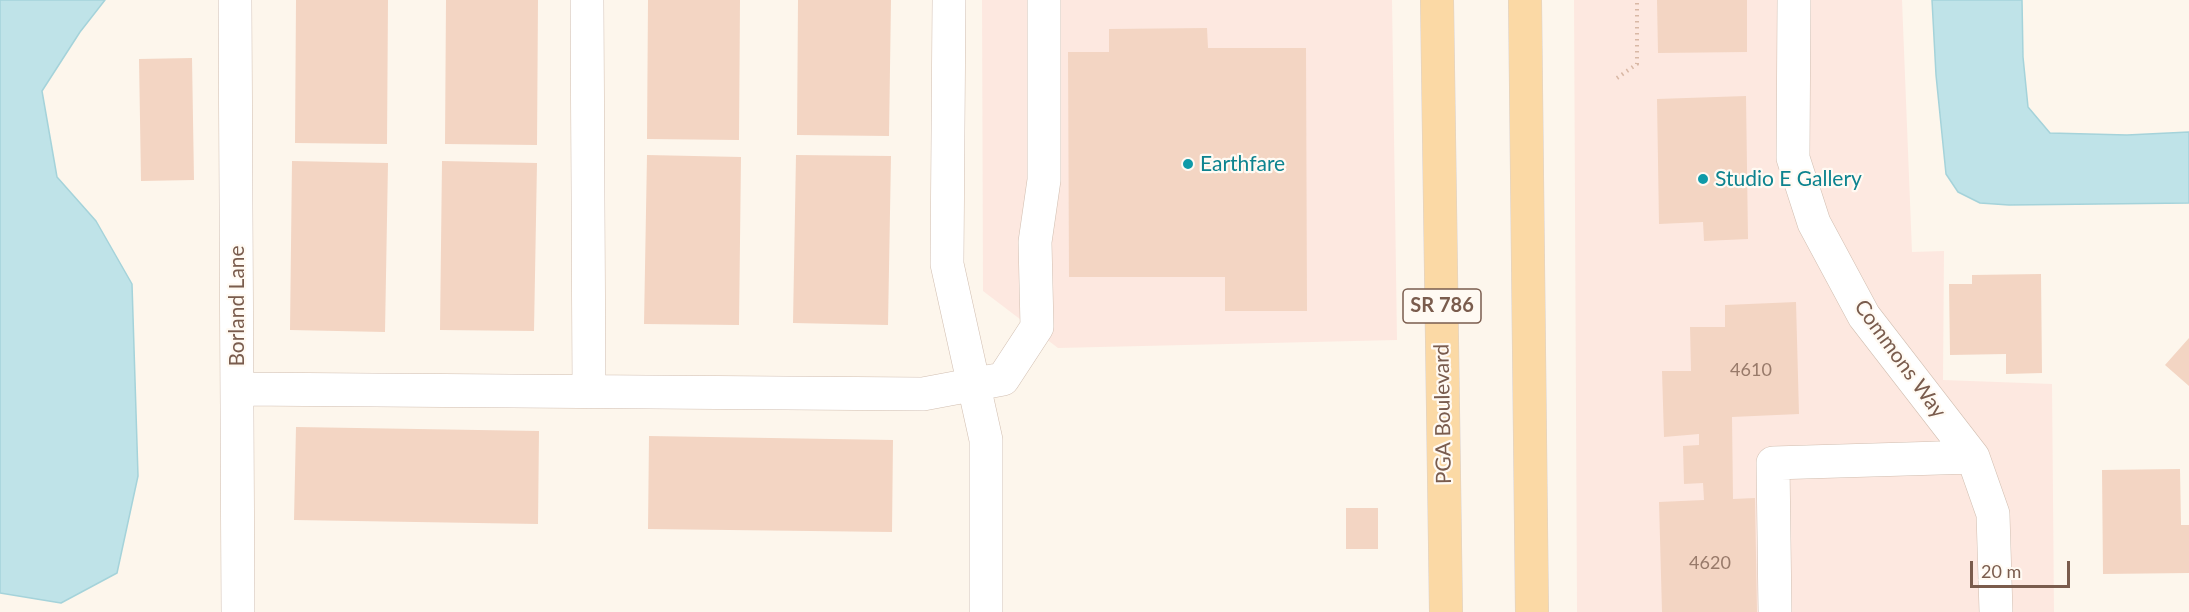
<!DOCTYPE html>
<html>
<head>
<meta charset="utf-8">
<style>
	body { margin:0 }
	#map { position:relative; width:2189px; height:612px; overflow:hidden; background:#fdf6ec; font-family:Lato,sans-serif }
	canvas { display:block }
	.scale { position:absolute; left:1970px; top:561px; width:100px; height:27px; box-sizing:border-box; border:3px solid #7a5c4d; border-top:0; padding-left:8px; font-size:18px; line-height:21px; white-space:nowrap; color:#7a5c4d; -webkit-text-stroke:4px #fffaf3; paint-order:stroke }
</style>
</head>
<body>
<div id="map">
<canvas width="2189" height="612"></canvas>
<div class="scale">20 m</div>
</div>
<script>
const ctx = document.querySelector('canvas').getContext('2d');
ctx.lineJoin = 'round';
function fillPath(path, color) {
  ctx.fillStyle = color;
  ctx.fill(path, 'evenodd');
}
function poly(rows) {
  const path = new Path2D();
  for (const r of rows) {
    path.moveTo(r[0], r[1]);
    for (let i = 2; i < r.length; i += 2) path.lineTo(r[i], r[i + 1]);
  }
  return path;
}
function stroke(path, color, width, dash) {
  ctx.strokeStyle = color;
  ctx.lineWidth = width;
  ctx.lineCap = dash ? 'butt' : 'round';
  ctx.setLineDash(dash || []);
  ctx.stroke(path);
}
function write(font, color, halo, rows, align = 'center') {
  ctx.font = font + ' Lato,sans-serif';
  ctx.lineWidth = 4.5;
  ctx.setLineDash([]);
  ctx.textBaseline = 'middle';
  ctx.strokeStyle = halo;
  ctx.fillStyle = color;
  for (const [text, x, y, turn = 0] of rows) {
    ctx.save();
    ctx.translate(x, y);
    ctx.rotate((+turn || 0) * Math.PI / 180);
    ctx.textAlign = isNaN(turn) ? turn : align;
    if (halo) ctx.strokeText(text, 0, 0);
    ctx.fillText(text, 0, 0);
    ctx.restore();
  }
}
const commercial = poly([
	[982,0,1392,0,1397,340,1058,348,983,291],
	[1574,0,1902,0,1912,252,1944,251,1943,380,2052,384,2054,612,1577,612]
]);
const water = poly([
	[0,0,105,0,80,32,42,91,57,177,96,221,132,284,138,476,117,573,61,603,0,593,0,0],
	[1932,0,2022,0,2023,57,2028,107,2050,133,2127,135,2189,132,2189,203,2009,205,1980,203,1958,192,1946,174,1936,75,1932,0]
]);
const building = poly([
	[296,0,388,0,387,144,295,143],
	[446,0,538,0,537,145,445,144],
	[648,0,740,0,739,140,647,139],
	[798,0,891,0,889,136,797,135],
	[1657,0,1747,0,1747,52,1658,53],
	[1207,28,1208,48,1306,48,1307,311,1225,311,1225,277,1069,277,1068,52,1109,52,1109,29],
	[192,58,194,180,141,181,139,59],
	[1746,96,1748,239,1704,241,1703,222,1659,224,1657,99],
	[647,155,741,157,739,325,644,324],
	[796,155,891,156,888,325,793,323],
	[292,161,388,163,385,332,290,330],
	[442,161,537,163,534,331,440,330],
	[2041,274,2042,373,2006,374,2006,354,1950,355,1949,284,1972,284,1972,275],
	[1796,302,1799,414,1732,417,1733,499,1755,498,1757,612,1662,612,1659,502,1704,500,1703,483,1684,484,1683,446,1699,445,1699,434,1664,437,1662,371,1691,371,1690,327,1725,327,1725,305],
	[2189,338,2189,386,2165,365],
	[296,427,539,431,538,524,294,520],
	[649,436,893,440,892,532,648,529],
	[2180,469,2181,525,2189,525,2189,573,2103,574,2102,470],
	[1346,508,1378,508,1378,549,1346,549]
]);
const path = poly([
	[1617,78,1637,64,1637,0]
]);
const minor = poly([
	[235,0,238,612],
	[587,0,589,392],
	[949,0,947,264,986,440,986,612],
	[1794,0,1793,158,1814,223,1864,316,1973,457,1993,514,1996,612],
	[237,389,923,394,1003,379,1037,327,1035,242,1044,180,1044,0],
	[1775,612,1773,463,1973,457]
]);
const major = poly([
	[1437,0,1446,612],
	[1525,0,1532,612]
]);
const markers = [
	[1188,164,6,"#0f9aa8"],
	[1703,179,6,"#0f9aa8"]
];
const numberNames = [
	["4610",1751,370],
	["4620",1710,563]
];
const shields = [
	[1442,306,78]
];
const shieldNames = [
	["SR 786",1442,306]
];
const cultureNames = [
	["Earthfare",1200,164],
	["Studio E Gallery",1715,179]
];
const streetNames = [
	["Borland Lane",237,306,-90],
	["Commons Way",1900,359,54],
	["PGA Boulevard",1443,414,-91]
];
fillPath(commercial, '#fde8e0');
fillPath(water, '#bfe3e8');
stroke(water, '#a5d3da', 1.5);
fillPath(building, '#f3d5c3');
stroke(minor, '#d1beb0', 34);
stroke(major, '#dad1cd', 34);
stroke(path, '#d9b8a5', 4, [1.5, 4.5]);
stroke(minor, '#fff', 33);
stroke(major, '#fbd9a5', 33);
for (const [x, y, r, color] of markers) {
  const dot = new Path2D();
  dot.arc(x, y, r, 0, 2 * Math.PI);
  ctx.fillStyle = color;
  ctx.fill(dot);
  stroke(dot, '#fffaf3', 2);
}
write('18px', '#987a6a', null, numberNames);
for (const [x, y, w] of shields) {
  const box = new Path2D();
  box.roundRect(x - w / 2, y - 17, w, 34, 4.5);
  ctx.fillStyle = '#fffaf3';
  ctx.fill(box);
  stroke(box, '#7a5c4d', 1.5);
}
write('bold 20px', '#7a5c4d', null, shieldNames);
write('21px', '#0d838f', '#fffaf3', cultureNames, 'left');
write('21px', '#7a5c4d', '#fffaf3', streetNames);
</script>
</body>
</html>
